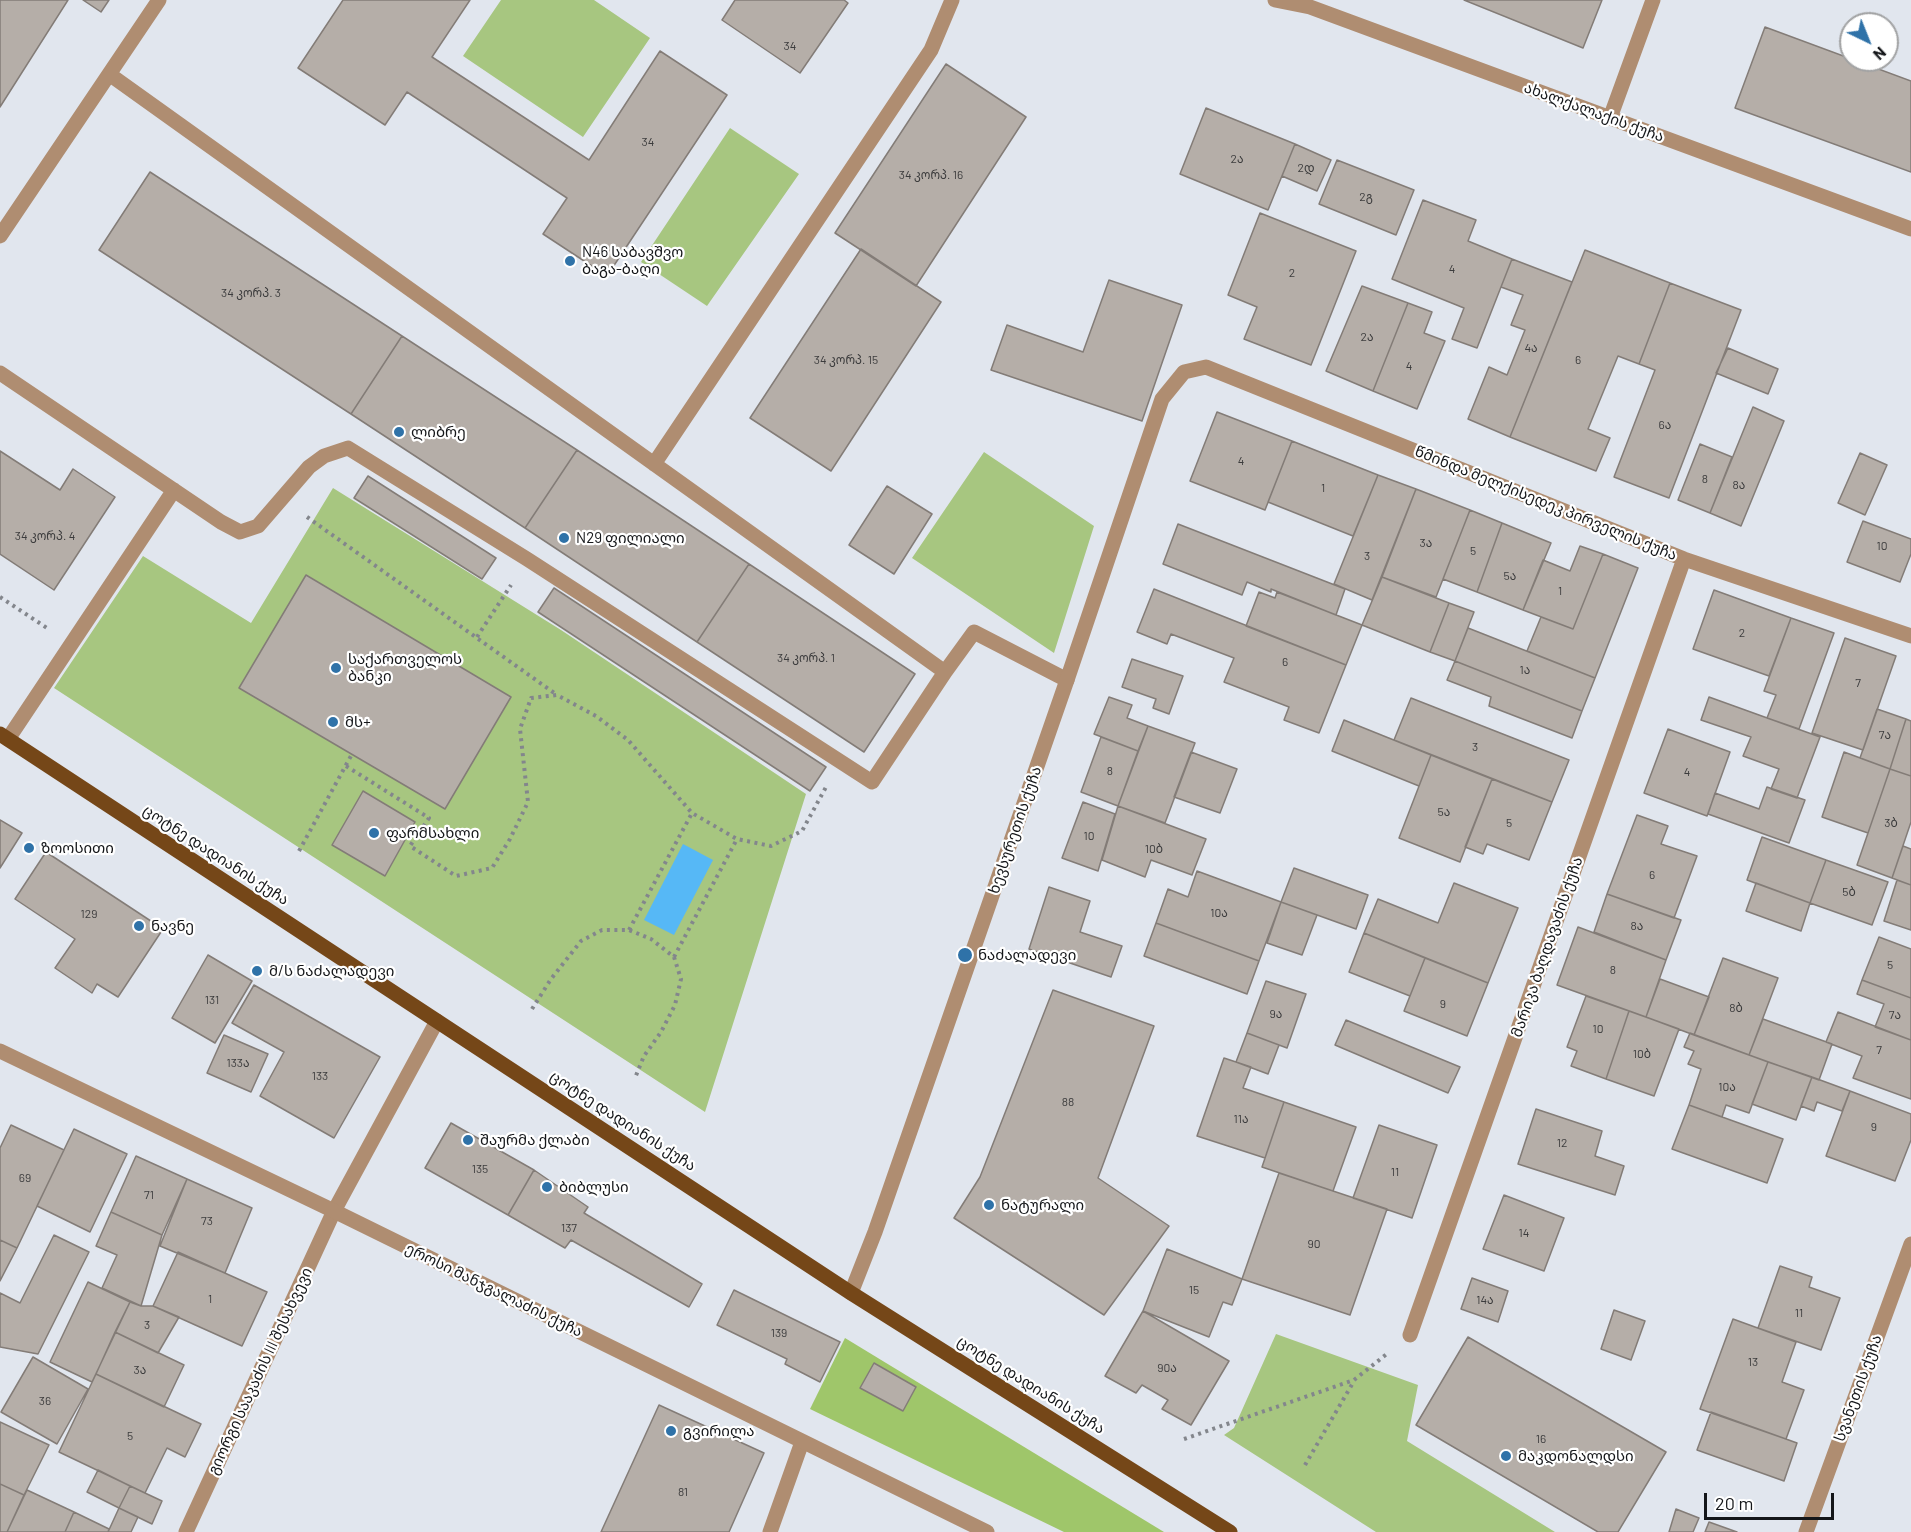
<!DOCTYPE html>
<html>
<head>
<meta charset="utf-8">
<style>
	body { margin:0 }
	#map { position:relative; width:1911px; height:1532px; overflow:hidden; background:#e1e6ee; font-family:Barlow,sans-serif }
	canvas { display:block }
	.north { position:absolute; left:1839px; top:12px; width:60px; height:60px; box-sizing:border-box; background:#fff; border:2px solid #a1a2a3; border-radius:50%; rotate:137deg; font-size:16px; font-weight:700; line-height:24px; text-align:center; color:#141619 }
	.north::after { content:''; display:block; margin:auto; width:21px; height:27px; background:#2f72a8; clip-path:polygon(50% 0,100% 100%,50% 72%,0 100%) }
	.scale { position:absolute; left:1704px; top:1493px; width:130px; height:27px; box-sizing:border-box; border:3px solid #141619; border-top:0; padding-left:8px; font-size:18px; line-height:21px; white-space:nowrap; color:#141619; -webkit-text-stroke:4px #fff; paint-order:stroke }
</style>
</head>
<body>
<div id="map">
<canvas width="1911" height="1532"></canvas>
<div class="north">N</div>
<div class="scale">20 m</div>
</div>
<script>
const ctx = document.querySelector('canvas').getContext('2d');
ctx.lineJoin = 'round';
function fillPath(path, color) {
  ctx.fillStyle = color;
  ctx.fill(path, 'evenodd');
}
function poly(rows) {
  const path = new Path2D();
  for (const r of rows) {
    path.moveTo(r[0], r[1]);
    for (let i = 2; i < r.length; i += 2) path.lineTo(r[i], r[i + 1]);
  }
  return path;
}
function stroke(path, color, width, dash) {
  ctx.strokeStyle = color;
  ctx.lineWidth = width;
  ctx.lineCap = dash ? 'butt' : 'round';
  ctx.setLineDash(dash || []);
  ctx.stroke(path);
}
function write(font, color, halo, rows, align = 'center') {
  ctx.font = font + ' Barlow,"Noto Sans Georgian",sans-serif';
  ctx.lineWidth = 4.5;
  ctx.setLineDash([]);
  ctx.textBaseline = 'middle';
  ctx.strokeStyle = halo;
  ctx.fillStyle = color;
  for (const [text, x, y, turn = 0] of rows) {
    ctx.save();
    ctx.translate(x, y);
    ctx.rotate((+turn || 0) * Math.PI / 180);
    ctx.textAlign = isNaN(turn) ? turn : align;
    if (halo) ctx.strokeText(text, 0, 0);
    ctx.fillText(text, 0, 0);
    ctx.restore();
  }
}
const green = poly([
	[501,0,594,0,650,38,583,137,463,56],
	[730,128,799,174,707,306,641,262],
	[984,452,1094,526,1054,653,912,558],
	[333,488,561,630,806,794,705,1112,54,688,143,556,251,623],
	[1276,1334,1418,1385,1407,1441,1555,1532,1376,1532,1224,1435,1234,1428]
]);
const forest = poly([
	[845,1338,1164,1532,1064,1532,810,1409]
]);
const water = poly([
	[683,844,713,860,674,935,644,920]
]);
const building = poly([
	[0,0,68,0,0,107,0,0],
	[83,0,109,0,101,12,83,0],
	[343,0,470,0,432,57,589,160,660,51,727,95,607,276,543,234,567,198,407,92,385,125,298,68,343,0],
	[735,0,844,0,848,3,800,73,722,20,735,0],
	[1464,0,1602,0,1583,48,1464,0],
	[1765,27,1911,81,1911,172,1735,108,1765,27],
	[946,64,1026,117,916,286,835,233,946,64],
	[1206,108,1295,144,1268,210,1180,174,1206,108],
	[1295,144,1331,160,1317,191,1282,176,1295,144],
	[1337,160,1414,190,1396,235,1319,204,1337,160],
	[150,172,402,336,351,414,99,250,150,172],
	[1423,200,1476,220,1468,241,1512,259,1477,348,1452,339,1464,308,1392,279,1423,200],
	[1260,213,1356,251,1311,365,1244,339,1257,307,1228,295,1260,213],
	[861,249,941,302,831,471,750,418,861,249],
	[1585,250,1670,283,1639,364,1618,356,1588,429,1610,438,1596,471,1510,437,1585,250],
	[1512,259,1572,282,1510,437,1468,419,1489,367,1507,375,1525,330,1511,325,1523,295,1501,287,1512,259],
	[1109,280,1182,305,1142,421,991,370,1007,325,1083,352,1109,280],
	[1670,283,1741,310,1669,498,1614,477,1655,370,1639,364,1670,283],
	[1362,286,1408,303,1373,391,1326,371,1362,286],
	[1408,303,1432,312,1424,333,1445,341,1417,409,1373,391,1408,303],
	[402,336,577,450,525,528,351,414,402,336],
	[1728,348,1778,369,1768,394,1716,373,1728,348],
	[1753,407,1784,421,1741,526,1710,513,1753,407],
	[1217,412,1292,441,1265,510,1190,481,1217,412],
	[1292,441,1378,475,1353,536,1268,502,1292,441],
	[1700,444,1732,457,1710,513,1678,500,1700,444],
	[577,450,749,564,697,642,525,528,577,450],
	[0,451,60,490,73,469,115,497,54,590,0,554,0,451],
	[1860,453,1887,465,1865,515,1838,503,1860,453],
	[1378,475,1416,489,1372,600,1334,584,1378,475],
	[368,476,496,558,482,579,354,498,368,476],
	[887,486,932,514,894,574,849,545,887,486],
	[1416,489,1470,510,1436,597,1382,577,1416,489],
	[1470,510,1502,523,1477,592,1443,579,1470,510],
	[1863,521,1911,539,1911,554,1900,582,1847,562,1863,521],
	[1502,523,1551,543,1523,610,1477,592,1502,523],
	[1178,524,1345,589,1336,615,1271,589,1271,592,1247,582,1242,595,1163,564,1178,524],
	[1580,546,1603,554,1573,629,1523,610,1543,560,1570,571,1580,546],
	[1603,554,1638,568,1595,678,1527,651,1541,617,1573,629,1603,554],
	[749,564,915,674,864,752,697,642,749,564],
	[306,575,511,697,445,809,239,688,306,575],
	[1382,577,1449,603,1430,652,1362,625,1382,577],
	[554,588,826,767,810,791,538,612,554,588],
	[1154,589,1346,665,1319,733,1284,720,1289,707,1224,682,1234,658,1171,634,1167,644,1137,632,1154,589],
	[1714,590,1791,618,1769,676,1693,649,1714,590],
	[1259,592,1275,598,1277,592,1362,625,1346,665,1246,626,1259,592],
	[1449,603,1474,612,1455,661,1430,652,1449,603],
	[1791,618,1834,633,1799,729,1767,718,1776,695,1764,691,1791,618],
	[1468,628,1595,678,1582,711,1455,661,1468,628],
	[1845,638,1896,656,1863,750,1812,733,1845,638],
	[1132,659,1183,676,1169,714,1153,708,1156,699,1122,687,1132,659],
	[1455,661,1582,711,1572,738,1489,706,1491,697,1447,680,1455,661],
	[1109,697,1132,705,1127,718,1148,726,1138,751,1094,734,1109,697],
	[1709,697,1820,737,1797,798,1771,789,1779,769,1743,756,1751,737,1701,720,1709,697],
	[1411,698,1569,760,1552,802,1394,740,1411,698],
	[1877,709,1906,719,1890,769,1860,758,1877,709],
	[1906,719,1911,721,1911,776,1890,769,1906,719],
	[1344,720,1431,755,1419,786,1332,751,1344,720],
	[1148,726,1195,743,1165,823,1118,806,1148,726],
	[1668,729,1730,752,1707,816,1644,793,1668,729],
	[1101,737,1138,751,1118,806,1081,792,1101,737],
	[1191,752,1237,769,1220,813,1174,797,1191,752],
	[1844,752,1890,769,1868,833,1822,817,1844,752],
	[1431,755,1492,779,1460,862,1399,838,1431,755],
	[1890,769,1911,776,1911,822,1892,878,1857,865,1890,769],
	[1492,779,1552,802,1529,860,1487,844,1483,854,1465,847,1492,779],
	[1767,787,1805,800,1789,843,1708,814,1715,793,1759,809,1767,787],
	[363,791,415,822,385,876,332,845,363,791],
	[1083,802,1115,814,1098,871,1062,858,1083,802],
	[1118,806,1206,839,1192,875,1151,860,1145,877,1102,860,1118,806],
	[1637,815,1668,826,1661,844,1697,856,1674,918,1607,894,1637,815],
	[0,820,22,833,0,868,0,820],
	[1762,837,1826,860,1810,903,1747,880,1762,837],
	[1903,846,1911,849,1911,885,1892,878,1903,846],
	[46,852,163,929,118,997,97,984,92,993,55,968,75,939,15,899,46,852],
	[1826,860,1888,882,1872,925,1810,903,1826,860],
	[1294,868,1368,895,1356,929,1281,902,1294,868],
	[1197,871,1281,902,1259,961,1156,923,1168,889,1188,897,1197,871],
	[1897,880,1911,885,1911,930,1884,921,1897,880],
	[1454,883,1518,908,1488,983,1364,933,1378,899,1438,923,1454,883],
	[1756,883,1810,903,1801,931,1746,911,1756,883],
	[1049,887,1090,901,1080,932,1122,946,1111,977,1029,949,1049,887],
	[1607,894,1681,920,1666,960,1594,932,1607,894],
	[1281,902,1317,915,1302,955,1267,943,1281,902],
	[1156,923,1259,961,1247,994,1144,956,1156,923],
	[1578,927,1666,960,1646,1017,1557,985,1578,927],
	[1364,933,1425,958,1410,996,1349,972,1364,933],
	[1879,937,1911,949,1911,998,1862,980,1879,937],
	[208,955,252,981,215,1043,172,1018,208,955],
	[1425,958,1488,983,1467,1036,1404,1011,1425,958],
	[1723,958,1778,978,1749,1055,1694,1035,1723,958],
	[1660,979,1709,997,1694,1035,1646,1017,1660,979],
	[1862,980,1911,998,1911,1040,1875,1027,1884,1004,1857,994,1862,980],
	[1266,981,1306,994,1287,1048,1247,1033,1266,981],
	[254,985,380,1057,334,1138,260,1096,284,1052,232,1023,254,985],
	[1053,990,1154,1026,1098,1178,1169,1226,1104,1315,954,1218,980,1177,1053,990],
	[1586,996,1629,1011,1606,1079,1571,1066,1577,1051,1567,1047,1586,996],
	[1629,1011,1679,1029,1654,1096,1606,1079,1629,1011],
	[1838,1012,1911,1040,1911,1099,1853,1078,1862,1056,1826,1042,1838,1012],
	[1763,1019,1832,1044,1819,1080,1749,1055,1763,1019],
	[1346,1020,1460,1067,1448,1093,1335,1045,1346,1020],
	[1247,1033,1279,1045,1268,1074,1236,1062,1247,1033],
	[1690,1033,1768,1062,1749,1113,1726,1105,1722,1117,1689,1105,1701,1069,1688,1064,1694,1051,1684,1047,1690,1033],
	[224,1035,268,1054,251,1092,207,1073,224,1035],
	[1224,1058,1251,1067,1243,1088,1284,1102,1265,1158,1197,1136,1224,1058],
	[1768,1062,1812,1077,1796,1120,1752,1104,1768,1062],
	[1812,1077,1850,1091,1842,1111,1817,1102,1814,1111,1801,1106,1812,1077],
	[1850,1091,1911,1114,1911,1140,1895,1181,1826,1156,1850,1091],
	[1284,1102,1356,1127,1333,1191,1262,1167,1284,1102],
	[1689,1105,1783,1139,1767,1183,1672,1149,1689,1105],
	[1536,1109,1602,1131,1595,1156,1624,1166,1615,1195,1518,1164,1536,1109],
	[451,1123,534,1170,508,1215,425,1168,451,1123],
	[11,1125,64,1150,17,1248,0,1240,0,1148,11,1125],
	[1379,1125,1437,1145,1412,1218,1353,1198,1379,1125],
	[74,1129,127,1154,90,1232,37,1206,74,1129],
	[136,1156,187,1179,162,1235,111,1212,136,1156],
	[534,1170,588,1207,584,1213,702,1284,689,1307,571,1240,565,1248,508,1215,534,1170],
	[1279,1173,1387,1209,1350,1315,1242,1279,1279,1173],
	[187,1179,252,1208,225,1273,160,1246,187,1179],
	[1504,1195,1564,1218,1544,1271,1483,1249,1504,1195],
	[111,1212,162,1235,141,1306,102,1288,117,1255,96,1246,111,1212],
	[54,1235,89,1252,38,1354,0,1347,0,1293,20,1303,54,1235],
	[0,1240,17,1248,0,1281,0,1240],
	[1167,1249,1242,1279,1232,1305,1223,1302,1209,1337,1143,1311,1167,1249],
	[178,1252,267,1292,242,1346,153,1306,178,1252],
	[1780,1266,1812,1277,1809,1287,1840,1298,1821,1350,1758,1328,1780,1266],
	[1472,1278,1508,1291,1498,1322,1461,1309,1472,1278],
	[88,1282,130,1302,92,1382,50,1362,88,1282],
	[734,1290,840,1342,820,1382,785,1364,787,1359,717,1325,734,1290],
	[130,1302,141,1306,153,1306,179,1317,158,1353,115,1332,130,1302],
	[1614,1310,1645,1321,1631,1360,1601,1349,1614,1310],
	[1143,1311,1229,1361,1191,1425,1162,1409,1168,1400,1142,1385,1136,1393,1105,1376,1143,1311],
	[1733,1319,1796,1342,1782,1382,1804,1390,1786,1439,1700,1409,1733,1319],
	[115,1332,184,1365,164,1407,96,1374,115,1332],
	[1468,1337,1666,1452,1618,1532,1598,1532,1416,1425,1468,1337],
	[33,1357,88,1389,57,1444,1,1412,33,1357],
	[874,1363,916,1387,903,1411,860,1388,874,1363],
	[96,1374,201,1424,185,1457,167,1448,145,1493,59,1452,96,1374],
	[659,1405,764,1453,729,1532,601,1532,659,1405],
	[1711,1412,1797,1443,1784,1481,1697,1450,1711,1412],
	[0,1422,49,1445,24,1495,0,1484,0,1422],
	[98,1470,130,1486,119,1508,87,1492,98,1470],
	[0,1484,24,1495,7,1532,0,1532,0,1484],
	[130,1486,162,1501,152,1524,119,1508,130,1486],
	[27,1490,74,1512,65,1532,7,1532,27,1490],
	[119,1508,138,1517,131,1532,108,1532,119,1508],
	[1676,1509,1699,1518,1693,1532,1669,1532,1676,1509],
	[74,1512,109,1529,108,1532,65,1532,74,1512],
	[1709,1522,1737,1532,1705,1532,1709,1522]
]);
const path = poly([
	[307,517,557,695],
	[0,597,47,628],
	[477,637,511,585],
	[346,766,429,818,410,846,456,876,492,868,510,839,528,802,520,729,531,698,557,695,596,716,628,740,692,813,737,839,771,846,802,831,826,787],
	[299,851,352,754],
	[629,930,692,813],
	[674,957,737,839],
	[532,1009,551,979,581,941,602,930,629,930,651,939,674,957,681,979,675,1005,661,1032,644,1056,635,1078],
	[1184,1439,1354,1380,1388,1353],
	[1305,1465,1354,1381]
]);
const service = poly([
	[109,74,945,672,974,632,1067,680],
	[1610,118,1653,0],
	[0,236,159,0],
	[0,373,221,522,240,532,258,526,309,467,324,456,348,448,527,559,872,782,945,672],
	[654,464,931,50,952,0],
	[8,739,174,490]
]);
const minor = poly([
	[1275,0,1310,7,1911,229],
	[851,1293,875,1232,1067,680,1162,399,1184,372,1206,367,1684,559,1911,636],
	[1410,1335,1684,559],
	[186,1532,334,1211,437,1021],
	[770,1532,802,1442],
	[1806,1532,1911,1244]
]);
const tertiary = poly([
	[0,1051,334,1211,987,1532]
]);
const primary = poly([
	[0,734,851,1293,1230,1532]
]);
const markers = [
	[570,261,6,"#2f72a8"],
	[399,432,6,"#2f72a8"],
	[564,538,6,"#2f72a8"],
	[336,668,6,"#2f72a8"],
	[333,722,6,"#2f72a8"],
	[374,833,6,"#2f72a8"],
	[29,848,6,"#2f72a8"],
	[139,926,6,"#2f72a8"],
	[965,955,8,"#2f72a8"],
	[257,971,6,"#2f72a8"],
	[468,1140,6,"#2f72a8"],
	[547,1187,6,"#2f72a8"],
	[989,1205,6,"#2f72a8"],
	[671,1431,6,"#2f72a8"],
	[1506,1456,6,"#2f72a8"]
];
const numberNames = [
	["34",790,46],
	["34",648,142],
	["2ა",1237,159],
	["2დ",1306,168],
	["34 კორპ. 16",931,175],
	["2გ",1366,197],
	["4",1452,269],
	["2",1292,273],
	["34 კორპ. 3",251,293],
	["2ა",1367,337],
	["4ა",1531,348],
	["34 კორპ. 15",846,360],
	["6",1578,360],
	["4",1409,366],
	["6ა",1665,425],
	["4",1241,461],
	["8",1705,479],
	["8ა",1739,485],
	["1",1323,488],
	["34 კორპ. 4",45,536],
	["3ა",1426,543],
	["10",1882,546],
	["5",1473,551],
	["3",1367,556],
	["5ა",1510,576],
	["1",1560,591],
	["2",1742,633],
	["34 კორპ. 1",806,658],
	["6",1285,662],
	["1ა",1525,670],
	["7",1858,683],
	["7ა",1885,735],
	["3",1475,747],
	["8",1110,771],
	["4",1687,772],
	["5ა",1444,812],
	["5",1509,823],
	["3ბ",1891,823],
	["10",1089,836],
	["10ბ",1154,849],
	["6",1652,875],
	["5ბ",1849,892],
	["10ა",1219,913],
	["129",89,914],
	["8ა",1637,926],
	["5",1890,965],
	["8",1613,970],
	["131",212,1000],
	["9",1443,1004],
	["8ბ",1736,1008],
	["9ა",1276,1014],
	["7ა",1895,1015],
	["10",1598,1029],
	["7",1879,1050],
	["10ბ",1642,1054],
	["133ა",238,1063],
	["133",320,1076],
	["10ა",1727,1087],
	["88",1068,1102],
	["11ა",1241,1119],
	["9",1874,1127],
	["12",1562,1143],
	["135",480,1169],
	["11",1395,1172],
	["69",25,1178],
	["71",149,1195],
	["73",207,1221],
	["137",569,1228],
	["14",1524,1233],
	["90",1314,1244],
	["15",1194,1290],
	["1",210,1299],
	["14ა",1485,1300],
	["11",1799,1313],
	["3",147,1325],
	["139",779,1333],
	["13",1753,1362],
	["90ა",1167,1368],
	["3ა",140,1370],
	["36",45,1401],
	["5",130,1436],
	["16",1541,1439],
	["81",683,1492]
];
const streetNames = [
	["ახალქალაქის ქუჩა",1594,112,20],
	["წმინდა მელქისედეკ პირველის ქუჩა",1546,503,22],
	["ხევსურეთის ქუჩა",1015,830,-71],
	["ცოტნე დადიანის ქუჩა",216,855,33],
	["მარიკა ბაღდავაძის ქუჩა",1547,947,-71],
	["ცოტნე დადიანის ქუჩა",623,1121,33],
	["ეროსი მანჯგალაძის ქუჩა",494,1290,26],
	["გიორგი სააკაძის III შესახვევი",260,1371,-65],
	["ცოტნე დადიანის ქუჩა",1031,1385,32],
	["სვანეთის ქუჩა",1858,1388,-70]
];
const poiNames = [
	["N46 საბავშვო",582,252],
	["ბაგა-ბაღი",582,269],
	["ლიბრე",411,432],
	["N29 ფილიალი",576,538],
	["საქართველოს",348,659],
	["ბანკი",348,676],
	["მს+",345,722],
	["ფარმსახლი",386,833],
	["ზოოსითი",41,848],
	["ნავნე",151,926],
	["ნაძალადევი",978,955],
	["მ/ს ნაძალადევი",269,971],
	["შაურმა ქლაბი",480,1140],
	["ბიბლუსი",559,1187],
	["ნატურალი",1001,1205],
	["გვირილა",683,1431],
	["მაკდონალდსი",1518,1456]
];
fillPath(green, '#a7c680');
fillPath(forest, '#9fc66a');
fillPath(water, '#56b8f6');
fillPath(building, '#b5aea8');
stroke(building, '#837c77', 1.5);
stroke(path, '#83868c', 4, [3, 4.5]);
stroke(service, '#af8d71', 15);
stroke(minor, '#af8d71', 15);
stroke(tertiary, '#af8d71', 15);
stroke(primary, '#754718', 15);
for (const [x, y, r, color] of markers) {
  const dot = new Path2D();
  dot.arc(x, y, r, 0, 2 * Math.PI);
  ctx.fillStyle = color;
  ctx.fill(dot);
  stroke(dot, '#fff', 2);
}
write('12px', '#3c3c3d', null, numberNames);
write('15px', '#141619', '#fff', streetNames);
write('15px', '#141619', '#fff', poiNames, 'left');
</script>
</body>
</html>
